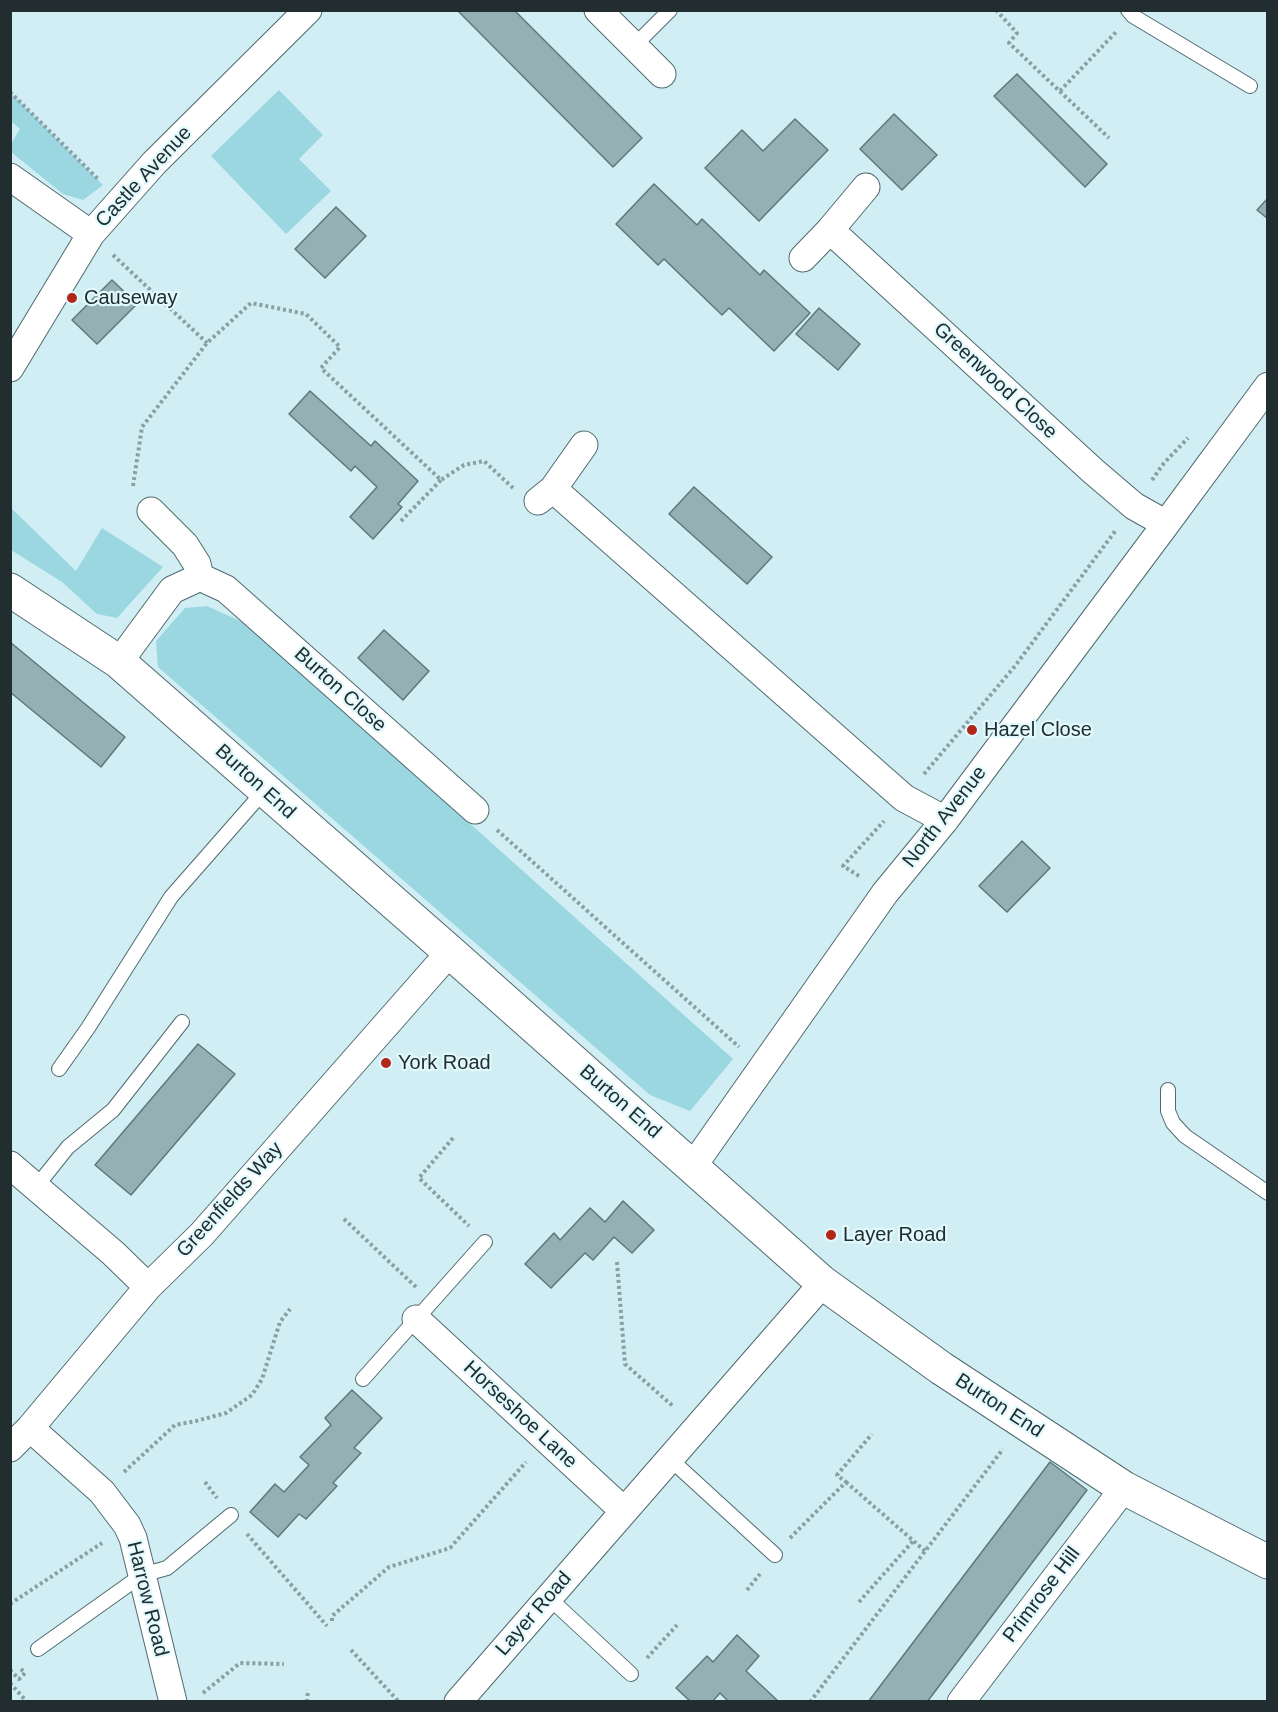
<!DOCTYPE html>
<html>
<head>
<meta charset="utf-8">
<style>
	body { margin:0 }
	#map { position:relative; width:1278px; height:1712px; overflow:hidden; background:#d0eef3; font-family:Helvetica,sans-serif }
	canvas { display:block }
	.frame { position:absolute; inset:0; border:12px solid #212d2f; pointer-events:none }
</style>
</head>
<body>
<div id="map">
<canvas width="1278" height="1712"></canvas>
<div class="frame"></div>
</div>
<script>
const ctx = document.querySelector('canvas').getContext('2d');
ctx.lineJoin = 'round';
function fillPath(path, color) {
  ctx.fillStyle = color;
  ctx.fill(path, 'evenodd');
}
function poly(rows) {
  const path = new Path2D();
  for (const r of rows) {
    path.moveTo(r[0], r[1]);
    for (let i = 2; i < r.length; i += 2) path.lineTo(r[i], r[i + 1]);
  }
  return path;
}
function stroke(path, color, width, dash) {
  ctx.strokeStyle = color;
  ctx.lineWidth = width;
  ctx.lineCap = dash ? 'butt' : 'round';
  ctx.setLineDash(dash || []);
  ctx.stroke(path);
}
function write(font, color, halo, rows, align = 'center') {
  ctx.font = font + ' Helvetica,sans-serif';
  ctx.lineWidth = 4.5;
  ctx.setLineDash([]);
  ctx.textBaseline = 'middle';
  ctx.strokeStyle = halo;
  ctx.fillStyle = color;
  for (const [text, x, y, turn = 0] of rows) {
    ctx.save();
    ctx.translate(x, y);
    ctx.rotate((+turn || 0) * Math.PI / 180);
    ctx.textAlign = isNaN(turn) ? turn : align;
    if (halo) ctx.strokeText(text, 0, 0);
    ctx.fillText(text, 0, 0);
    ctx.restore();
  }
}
const green = poly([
	[279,90,323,135,299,159,331,191,286,234,211,156],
	[11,93,103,185,83,200,63,194,11,152,11,144,20,129,11,121],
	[10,507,76,571,102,528,163,567,117,618,97,614,62,582,11,550],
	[207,606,247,624,733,1059,690,1111,650,1095,158,667,156,641,185,608]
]);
const building = poly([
	[457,10,514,10,642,138,613,167,457,10],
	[1017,74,1107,164,1085,187,994,96,1017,74],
	[894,114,937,155,902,190,860,149,894,114],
	[795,119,828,150,759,221,705,168,742,130,763,151,795,119],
	[654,184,697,225,702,219,760,275,764,270,810,313,774,351,729,308,722,315,664,259,658,265,616,224,654,184],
	[1268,198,1268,219,1257,210,1268,198],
	[336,207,366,236,325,278,295,249,336,207],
	[112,280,137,304,97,344,72,320,112,280],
	[819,308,860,344,838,370,796,334,819,308],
	[310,391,371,446,375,441,418,481,398,504,402,507,373,539,350,517,377,487,355,466,351,471,289,414,310,391],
	[694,487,772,557,747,584,669,514,694,487],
	[384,630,429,671,403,700,358,658,384,630],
	[10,642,125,737,101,767,10,692,10,642],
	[1022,841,1050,868,1007,912,979,886,1022,841],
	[198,1044,235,1074,131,1195,95,1165,198,1044],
	[623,1201,654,1230,632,1253,614,1237,593,1260,585,1253,551,1288,525,1264,554,1233,560,1240,590,1208,605,1222,623,1201],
	[352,1390,382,1418,354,1448,361,1453,333,1483,337,1486,306,1519,299,1514,278,1537,250,1512,275,1484,284,1492,309,1465,300,1457,331,1425,325,1418,352,1390],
	[1050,1462,1087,1490,927,1702,868,1702,1050,1462],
	[737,1635,759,1656,746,1671,779,1702,729,1702,720,1693,712,1702,691,1702,676,1688,707,1656,713,1662,737,1635]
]);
const path = poly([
	[996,10,1017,33,1009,43,1109,138],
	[1060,91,1117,31],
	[10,92,99,180],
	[113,255,207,343],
	[1152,480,1164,463,1188,438],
	[133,486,142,427,207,343,251,303,306,314,340,347,321,368,441,480,464,465,484,461,513,488],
	[401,521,441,480],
	[924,774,1015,666,1116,530],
	[497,830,739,1047],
	[859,876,843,866,884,821],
	[453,1138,419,1178,469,1226],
	[344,1219,416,1287],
	[617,1262,625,1364,674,1407],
	[124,1472,175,1425,196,1421,226,1413,252,1395,262,1379,280,1322,290,1309],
	[205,1482,217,1498],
	[846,1482,925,1551],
	[247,1534,327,1626],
	[790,1538,846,1482,837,1475,872,1434],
	[747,1590,760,1574],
	[859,1602,913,1541],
	[10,1604,102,1543],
	[332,1621,332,1616,389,1567,450,1548,526,1462],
	[351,1650,399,1702],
	[647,1658,677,1625],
	[10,1670,19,1679,25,1673,21,1669],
	[10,1683,27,1702],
	[203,1693,240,1663,284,1664],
	[307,1702,308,1690],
	[810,1702,1003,1449]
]);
const service = poly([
	[1128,10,1133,16,1250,86],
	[634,46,670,10],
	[59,1069,88,1028,171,897,264,791],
	[1168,1090,1168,1111,1173,1123,1185,1136,1268,1193],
	[36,1187,68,1147,113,1110,182,1022],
	[363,1379,485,1242],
	[669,1458,775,1555],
	[548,1597,631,1674],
	[38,1649,142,1575,167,1568,231,1515]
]);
const minor = poly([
	[598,10,662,74],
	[10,177,91,234],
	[830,230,1093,471,1134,506,1166,524],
	[803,258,830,230,866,187],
	[10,368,91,234,154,163,308,10],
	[553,489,904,798,945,820],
	[538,501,553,489,584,445],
	[151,511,185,545,197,564,200,577],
	[119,662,172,590,200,577,226,589,475,810],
	[10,1165,113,1253,148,1287],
	[693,1166,885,893,945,820,1166,524,1268,386],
	[416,1319,624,1511],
	[30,1428,102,1492,127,1525,133,1538,173,1702],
	[10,1448,30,1428,148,1287,202,1234,450,952],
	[458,1702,823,1283],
	[961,1702,1124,1488]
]);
const tertiary = poly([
	[10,590,119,662,450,952,823,1283,941,1368,1124,1488,1268,1562]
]);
const markers = [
	[72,298,6,"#b32419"],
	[972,730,6,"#b32419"],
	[386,1063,6,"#b32419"],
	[831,1235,6,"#b32419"]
];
const streetNames = [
	["Castle Avenue",144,177,-47],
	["Greenwood Close",995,381,43],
	["Burton Close",340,690,42],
	["Burton End",255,782,42],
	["North Avenue",945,817,-52],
	["Burton End",620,1102,41],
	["Greenfields Way",230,1200,-48],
	["Burton End",999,1406,33],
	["Horseshoe Lane",520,1415,43],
	["Primrose Hill",1042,1595,-53],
	["Harrow Road",147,1599,76],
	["Layer Road",534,1614,-49]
];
const poiNames = [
	["Causeway",84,298],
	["Hazel Close",984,730],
	["York Road",398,1063],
	["Layer Road",843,1235]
];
fillPath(green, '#9bd7e1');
fillPath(building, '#94b0b5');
stroke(building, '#5d787d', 1.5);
stroke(service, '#506a6f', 16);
stroke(minor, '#506a6f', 29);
stroke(tertiary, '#506a6f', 35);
stroke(path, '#889fa3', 4, [3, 3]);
stroke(service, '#fff', 14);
stroke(minor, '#fff', 27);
stroke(tertiary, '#fff', 33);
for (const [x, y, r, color] of markers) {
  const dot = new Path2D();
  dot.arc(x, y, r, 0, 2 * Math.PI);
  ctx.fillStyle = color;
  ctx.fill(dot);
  stroke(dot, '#e2fafe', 2);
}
write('20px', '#212d2f', '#e2fafe', streetNames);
write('20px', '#212d2f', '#e2fafe', poiNames, 'left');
</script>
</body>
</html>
